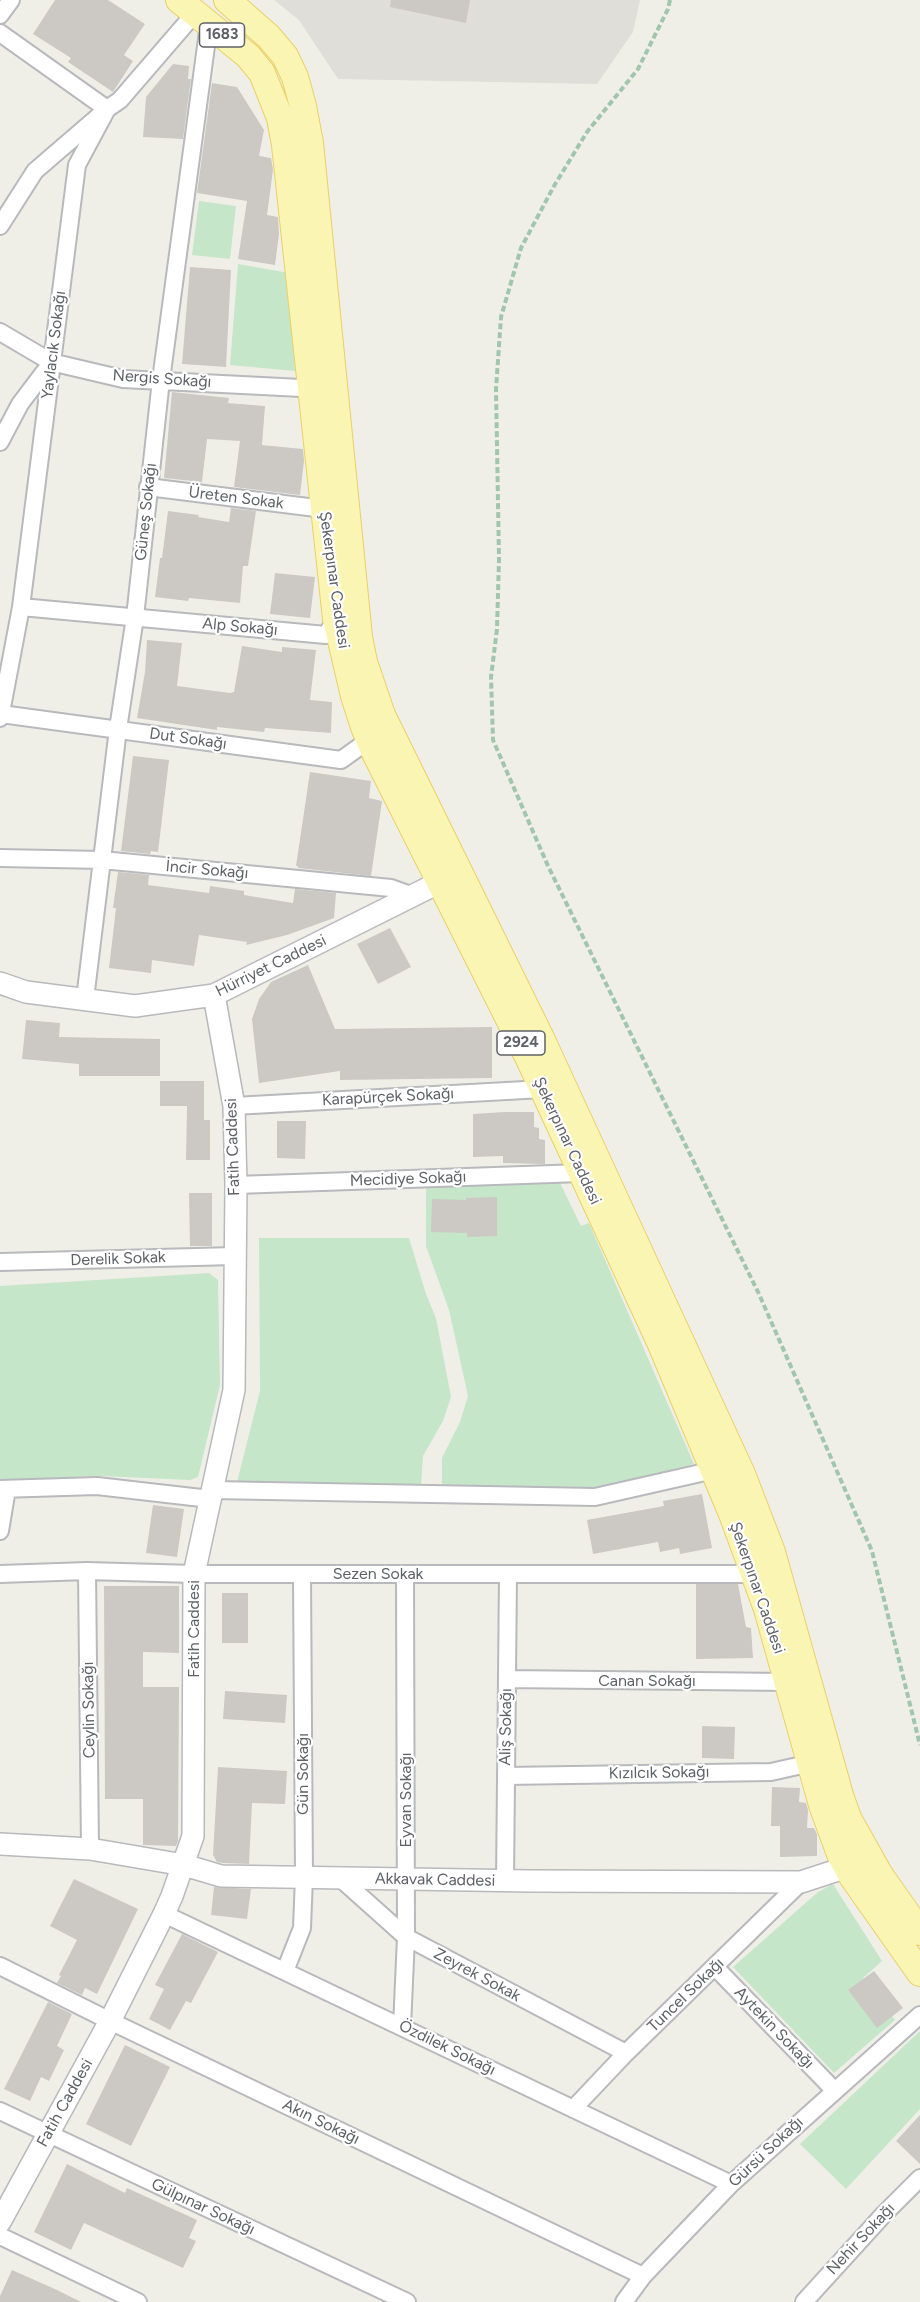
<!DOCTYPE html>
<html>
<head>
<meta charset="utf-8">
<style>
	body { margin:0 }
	canvas { display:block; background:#f0efe7 }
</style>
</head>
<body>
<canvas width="920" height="2302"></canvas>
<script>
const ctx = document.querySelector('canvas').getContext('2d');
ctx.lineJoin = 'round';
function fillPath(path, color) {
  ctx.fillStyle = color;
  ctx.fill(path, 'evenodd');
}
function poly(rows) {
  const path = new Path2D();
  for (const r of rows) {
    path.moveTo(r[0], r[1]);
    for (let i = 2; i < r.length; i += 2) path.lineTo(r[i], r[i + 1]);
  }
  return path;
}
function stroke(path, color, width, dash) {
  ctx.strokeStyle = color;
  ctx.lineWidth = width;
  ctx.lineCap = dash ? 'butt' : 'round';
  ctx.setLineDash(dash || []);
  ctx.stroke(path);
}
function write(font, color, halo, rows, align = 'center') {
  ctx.font = font + ' Figtree,sans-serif';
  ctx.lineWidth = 4.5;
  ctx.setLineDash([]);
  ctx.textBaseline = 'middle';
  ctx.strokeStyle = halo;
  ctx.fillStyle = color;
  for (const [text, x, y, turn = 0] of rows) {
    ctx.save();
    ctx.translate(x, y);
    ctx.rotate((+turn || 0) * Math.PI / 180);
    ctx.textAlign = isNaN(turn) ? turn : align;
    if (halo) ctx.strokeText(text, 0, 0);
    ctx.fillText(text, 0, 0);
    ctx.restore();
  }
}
const industrial = poly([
	[274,0,640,0,633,32,597,84,338,79,299,20]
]);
const green = poly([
	[199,201,236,206,230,259,192,255],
	[238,264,289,273,295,371,230,365],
	[560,1183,581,1226,589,1223,694,1464,597,1490,442,1486,442,1458,460,1422,468,1396,449,1310,426,1246,426,1185],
	[259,1238,409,1238,426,1294,436,1318,451,1397,443,1421,423,1456,421,1486,237,1482,260,1391],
	[209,1273,218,1280,220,1385,198,1477,190,1480,100,1476,0,1480,0,1286],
	[833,1884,882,1961,863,1978,895,2020,834,2073,733,1967,818,1892],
	[920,2031,920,2109,846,2189,800,2144]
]);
const building = poly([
	[55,0,108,0,145,24,124,55,133,61,113,92,68,62,71,58,33,34],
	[391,0,470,0,466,23,390,7],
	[173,64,189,66,188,79,191,79,183,139,143,137,146,97],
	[212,83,237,87,264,130,259,156,271,158,273,170,267,215,278,217,279,234,275,265,238,259,247,201,197,193],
	[190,267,231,270,226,367,182,364],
	[172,392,229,398,228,403,265,406,262,445,303,449,304,461,300,495,234,487,240,441,207,439,202,482,164,478],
	[231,508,256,511,248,566,243,566,240,603,189,598,188,601,155,597,160,558,162,558,168,511,199,515,198,517,229,522],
	[275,573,315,577,310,618,270,614],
	[147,640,182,643,177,686,230,693,234,692,242,646,282,652,282,647,316,650,310,700,332,702,331,733,265,728,264,732,217,727,217,730,137,718,145,672],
	[133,756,169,760,158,852,151,851,150,854,121,851],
	[310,772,371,781,369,798,382,801,371,876,298,868,298,866,296,866],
	[118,872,149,875,148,885,209,893,210,886,244,891,244,895,293,903,295,889,336,893,334,918,287,935,246,945,247,942,199,935,194,966,152,960,151,973,109,968,116,908,113,908],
	[390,928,411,967,378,984,357,944],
	[308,965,335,1029,492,1027,492,1078,340,1080,340,1071,259,1083,252,1019,259,999,271,982],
	[26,1020,60,1023,59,1037,160,1039,160,1076,79,1076,79,1064,22,1059],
	[160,1081,204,1081,204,1120,210,1120,210,1160,186,1160,187,1106,160,1106],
	[505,1112,534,1112,534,1127,539,1128,539,1139,545,1140,545,1164,503,1163,503,1156,473,1157,473,1114],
	[277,1121,306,1121,305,1159,277,1158],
	[189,1193,212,1193,212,1246,190,1246],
	[497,1197,497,1236,467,1237,467,1233,431,1232,432,1199,466,1200,466,1198],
	[702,1494,712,1548,680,1554,679,1548,660,1552,658,1542,593,1554,587,1520,664,1506,663,1501],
	[153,1505,184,1509,177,1557,146,1553],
	[696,1584,738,1584,746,1627,751,1628,753,1658,696,1659],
	[104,1586,179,1586,179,1653,143,1652,143,1687,179,1687,178,1841,176,1846,143,1845,143,1799,105,1799],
	[222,1593,248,1593,248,1643,222,1643],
	[225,1691,287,1695,285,1723,223,1719],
	[702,1726,735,1727,734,1759,702,1758],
	[218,1767,287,1771,285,1804,252,1803,249,1864,223,1863,217,1862,213,1855],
	[772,1787,800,1788,799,1802,806,1803,808,1810,807,1828,814,1828,817,1834,817,1856,780,1857,780,1826,771,1826],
	[74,1879,138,1909,97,1994,85,1988,82,1995,57,1983,61,1976,59,1975,77,1940,50,1926],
	[214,1887,251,1889,247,1919,211,1915],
	[182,1934,218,1952,191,2003,186,2001,170,2030,149,2019,164,1989,155,1985],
	[874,1971,903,2008,877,2028,848,1990],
	[48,2002,72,2014,57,2046,64,2050,49,2081,41,2077,30,2101,4,2089],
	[125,2045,170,2067,131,2146,86,2124],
	[920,2115,920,2164,896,2141],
	[67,2164,125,2193,127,2188,197,2220,189,2238,196,2241,183,2268,84,2223,71,2250,34,2232],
	[12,2270,57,2290,81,2302,0,2302,0,2296]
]);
const path = poly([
	[670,0,668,9,638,69,587,132,554,186,521,248,501,317,496,389,499,559,497,629,491,677,493,740,548,866,759,1294,872,1551,920,1745]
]);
const minor = poly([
	[0,15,11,0],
	[0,33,107,109,35,171,0,226],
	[0,332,51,362,123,379,321,389],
	[0,442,20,404,51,363],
	[148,487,324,509],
	[21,607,326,635,336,619],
	[1,714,341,760,369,740],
	[0,718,21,607,77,165,107,109,120,100,195,13],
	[0,858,102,860,391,888,413,896],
	[85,999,118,729,135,617,161,380,209,24],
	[234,1106,543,1089],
	[236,1185,581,1173],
	[0,1262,235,1256],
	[0,1489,97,1486,210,1499],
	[212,1490,595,1497,714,1470],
	[0,1531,7,1489],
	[87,1571,90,1849],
	[0,1574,87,1571,194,1574,755,1574],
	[507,1679,788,1682],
	[506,1776,771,1772,811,1763],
	[340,1878,406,1937,626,2053],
	[505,1881,508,1574],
	[164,1914,731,2184],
	[0,1966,110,2021,643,2276],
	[715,1967,834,2090],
	[285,1971,302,1928,304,1877,302,1574],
	[402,2027,406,1937,405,1574],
	[573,2109,626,2053,801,1882],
	[0,2111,407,2302],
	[0,2236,138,2302],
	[624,2302,643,2276,731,2184,920,2015],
	[804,2302,884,2214,920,2178]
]);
const tertiary = poly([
	[0,983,26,992,135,1006,214,995,454,875],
	[0,1844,90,1849,184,1865,221,1876,531,1881,801,1882,847,1867,858,1859],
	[0,2222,110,2021,164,1914,172,1896,193,1836,194,1574,234,1390,236,1185,234,1106,214,995]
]);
const primary = poly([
	[179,0,248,56,262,73,280,118,285,145,336,619,354,696,364,727,375,753,529,1059,660,1342,732,1514,767,1609,822,1805,840,1854,851,1875,920,1973],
	[227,0,269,37,285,56,295,77,303,106,310,143,359,637,364,662,382,715,541,1038,742,1474,772,1552,840,1795,848,1818,880,1875,920,1932]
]);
const shields = [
	[222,35,45],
	[521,1043,48]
];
const shieldNames = [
	["1683",222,35],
	["2924",521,1043]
];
const streetNames = [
	["Yaylacık Sokağı",54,345,-83],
	["Nergis Sokağı",162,379,4],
	["Üreten Sokak",236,498,7],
	["Güneş Sokağı",146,512,-84],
	["Şekerpınar Caddesi",334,580,82],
	["Alp Sokağı",240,627,5],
	["Dut Sokağı",188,739,8],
	["İncir Sokağı",207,870,5],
	["Hürriyet Caddesi",271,966,-26],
	["Karapürçek Sokağı",388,1097,-3],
	["Şekerpınar Caddesi",567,1141,65],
	["Fatih Caddesi",233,1147,-92],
	["Mecidiye Sokağı",408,1179,-2],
	["Derelik Sokak",118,1259,-2],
	["Sezen Sokak",378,1574],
	["Şekerpınar Caddesi",757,1588,71],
	["Fatih Caddesi",194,1629,-90],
	["Canan Sokağı",647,1681],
	["Ceylin Sokağı",89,1710,-91],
	["Aliş Sokağı",506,1727,-89],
	["Kızılcık Sokağı",659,1773,-1],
	["Gün Sokağı",303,1774,-90],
	["Eyvan Sokağı",406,1800,-90],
	["Akkavak Caddesi",435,1880,1],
	["Zeyrek Sokak",477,1975,28],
	["Tuncel Sokağı",686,1995,-44],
	["Aytekin Sokağı",774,2028,46],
	["Özdilek Sokağı",447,2048,26],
	["Fatih Caddesi",65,2103,-61],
	["Akın Sokağı",321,2122,26],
	["Gürsü Sokağı",766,2152,-43],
	["Gülpınar Sokağı",203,2207,25],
	["Nehir Sokağı",861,2239,-47]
];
fillPath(industrial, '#dfded9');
fillPath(green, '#c6e6c9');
fillPath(building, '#ccc9c4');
stroke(minor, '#b7b9bd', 20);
stroke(tertiary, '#b7b9bd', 24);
stroke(primary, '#ead067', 28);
stroke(path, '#a0c6ae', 4, [6, 3]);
stroke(minor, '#fff', 16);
stroke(tertiary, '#fff', 21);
stroke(primary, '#faf5b2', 26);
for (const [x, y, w] of shields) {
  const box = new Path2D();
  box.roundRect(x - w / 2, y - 12, w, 24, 4.5);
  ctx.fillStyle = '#fff';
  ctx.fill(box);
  stroke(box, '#5f6167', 1.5);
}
write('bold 15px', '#5f6167', null, shieldNames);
write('16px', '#5f6167', '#fff', streetNames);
</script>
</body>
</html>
